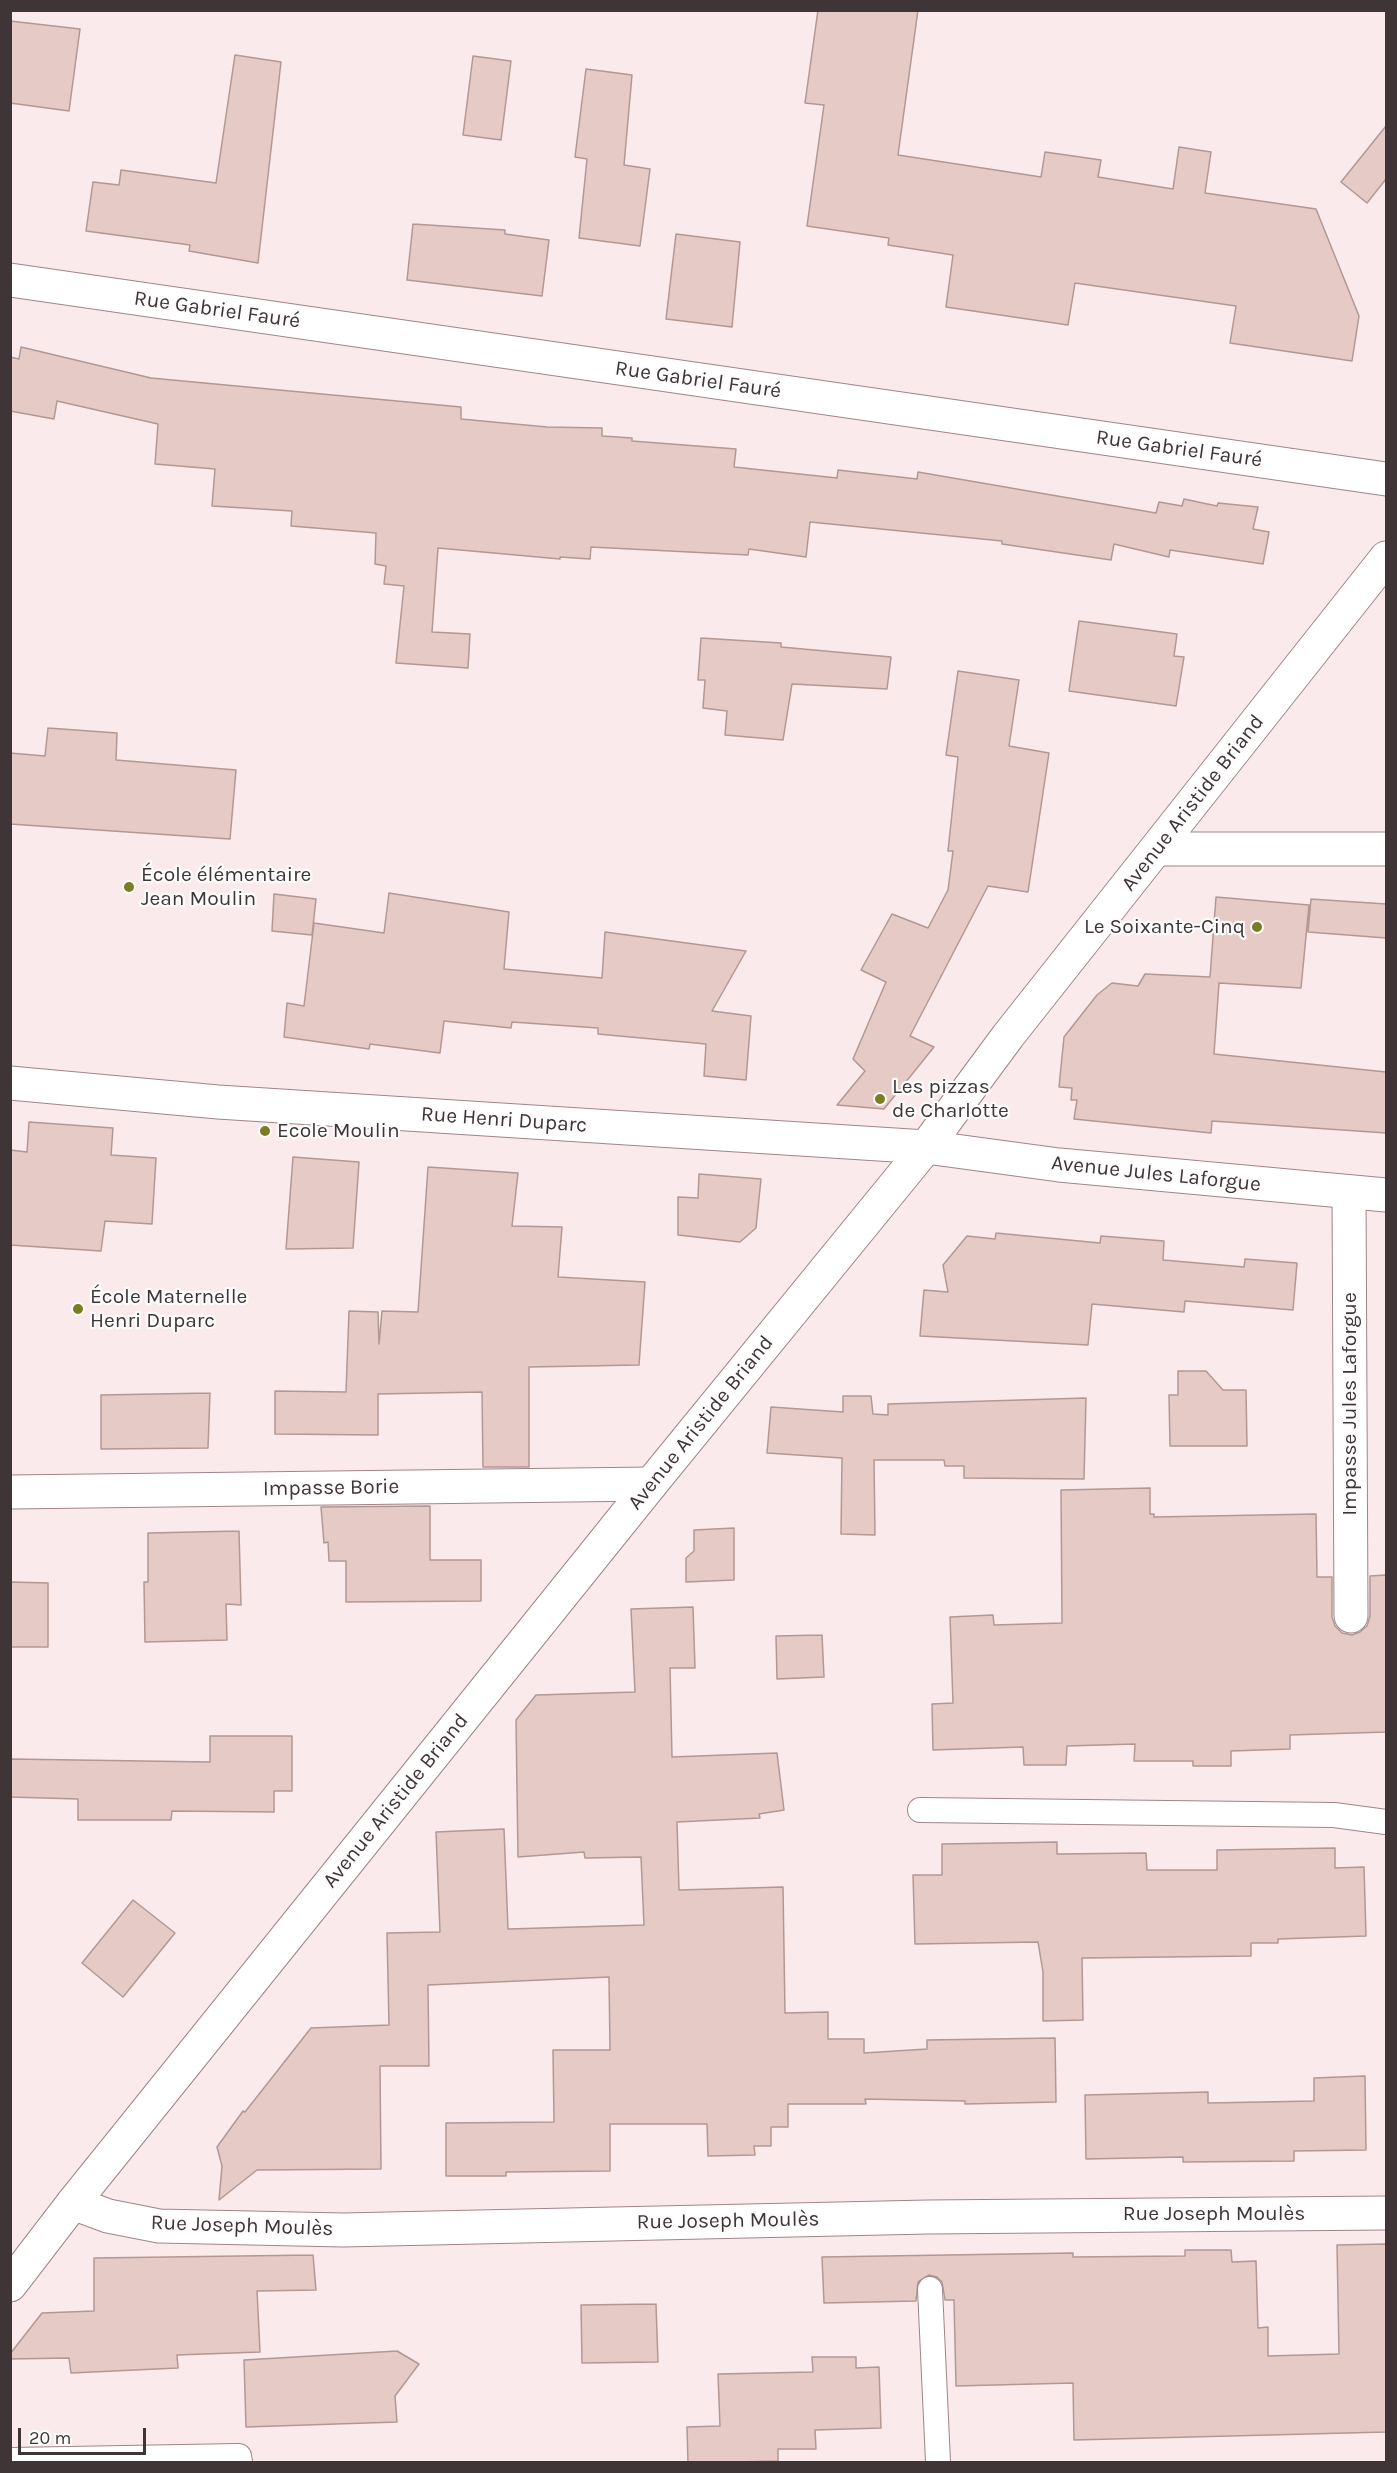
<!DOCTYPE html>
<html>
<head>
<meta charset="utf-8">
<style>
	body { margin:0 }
	#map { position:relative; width:1397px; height:2473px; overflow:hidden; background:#fbeaec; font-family:Karla,sans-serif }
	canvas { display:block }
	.frame { position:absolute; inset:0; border:12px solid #3f3436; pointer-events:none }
	.scale { position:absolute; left:18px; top:2428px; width:128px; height:27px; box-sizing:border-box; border:3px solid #3f3436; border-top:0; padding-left:8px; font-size:18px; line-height:21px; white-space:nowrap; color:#3f3436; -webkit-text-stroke:4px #fcfcfc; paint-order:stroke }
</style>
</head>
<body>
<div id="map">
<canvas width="1397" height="2473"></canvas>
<div class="frame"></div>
<div class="scale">20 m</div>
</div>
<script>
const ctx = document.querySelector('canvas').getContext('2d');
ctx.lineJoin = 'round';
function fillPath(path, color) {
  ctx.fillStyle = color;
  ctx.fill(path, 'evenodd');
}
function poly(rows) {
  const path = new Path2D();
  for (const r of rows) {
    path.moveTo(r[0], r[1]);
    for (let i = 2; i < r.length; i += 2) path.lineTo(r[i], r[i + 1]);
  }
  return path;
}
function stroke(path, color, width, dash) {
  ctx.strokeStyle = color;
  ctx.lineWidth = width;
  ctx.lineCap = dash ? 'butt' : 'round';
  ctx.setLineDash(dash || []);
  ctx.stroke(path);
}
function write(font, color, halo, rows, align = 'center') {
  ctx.font = font + ' Karla,sans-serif';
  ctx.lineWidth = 4.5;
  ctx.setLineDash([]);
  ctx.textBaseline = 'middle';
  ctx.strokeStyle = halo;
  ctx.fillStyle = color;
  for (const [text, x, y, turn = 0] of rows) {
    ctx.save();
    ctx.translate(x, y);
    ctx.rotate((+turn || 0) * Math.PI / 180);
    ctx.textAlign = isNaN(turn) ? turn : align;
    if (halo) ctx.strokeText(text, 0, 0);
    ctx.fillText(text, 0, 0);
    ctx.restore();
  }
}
const building = poly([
	[818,10,918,10,898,155,1041,177,1045,152,1101,160,1098,177,1173,189,1179,147,1211,152,1205,193,1316,209,1359,316,1352,361,1230,343,1236,306,1075,283,1068,325,946,307,953,255,888,245,889,238,807,226,824,105,805,103,818,10],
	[10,21,80,29,69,111,10,103,10,21],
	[235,55,281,62,258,263,189,251,190,245,86,231,93,182,119,185,121,170,216,183,235,55],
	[473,56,511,61,501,140,463,135,473,56],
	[586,69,632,75,624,165,650,169,640,246,579,238,587,159,575,157,586,69],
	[1386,126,1386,179,1367,203,1341,182,1386,126],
	[413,224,505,230,505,234,549,240,542,296,407,280,413,224],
	[676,234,740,242,732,327,666,319,676,234],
	[21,347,151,378,461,407,461,419,547,427,602,428,602,436,632,438,632,441,736,449,734,467,837,478,838,470,917,479,918,472,1156,513,1159,502,1182,506,1184,499,1217,506,1218,503,1258,507,1253,529,1269,532,1263,564,1170,550,1169,557,1114,544,1111,560,1002,544,1002,541,810,522,806,557,749,549,748,555,591,547,590,559,560,557,560,559,438,548,432,632,470,634,468,668,396,663,404,586,384,584,386,566,375,564,376,533,291,526,292,511,212,506,215,469,155,464,158,424,57,401,54,419,10,411,10,357,19,359,21,347],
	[1079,621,1177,634,1174,656,1184,657,1176,706,1069,691,1079,621],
	[701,638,781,643,781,647,891,657,887,689,792,684,783,740,725,735,727,711,703,708,705,680,698,680,701,638],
	[958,671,1019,680,1009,746,1049,753,1028,892,988,886,910,1036,934,1047,884,1109,837,1105,865,1071,853,1059,886,982,861,970,892,914,928,928,948,890,953,851,948,851,958,757,946,755,958,671],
	[48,728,117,733,116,760,236,770,230,839,10,824,10,753,45,756,48,728],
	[389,893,509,912,504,969,602,978,605,932,746,951,712,1011,751,1016,746,1080,704,1076,706,1044,598,1034,598,1028,512,1022,511,1028,444,1021,440,1053,370,1044,369,1049,284,1037,287,1003,304,1006,314,923,384,933,389,893],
	[274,894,316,899,312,935,272,931,274,894],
	[1216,897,1309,905,1301,988,1219,983,1214,1054,1386,1072,1386,1133,1212,1121,1211,1133,1074,1119,1077,1100,1071,1100,1072,1088,1059,1087,1064,1037,1097,995,1112,983,1138,986,1145,974,1210,977,1216,897],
	[1311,899,1386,904,1386,938,1308,932,1311,899],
	[29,1122,113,1128,111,1155,156,1158,152,1224,105,1221,101,1251,10,1245,10,1150,27,1152,29,1122],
	[293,1157,359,1162,353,1248,286,1249,293,1157],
	[428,1167,518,1173,512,1226,562,1227,558,1277,645,1282,639,1365,529,1367,529,1467,483,1467,482,1392,378,1394,378,1435,275,1434,275,1391,346,1392,349,1311,378,1312,379,1344,382,1311,418,1312,428,1167],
	[699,1174,761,1179,756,1228,740,1242,678,1235,678,1197,698,1198,699,1174],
	[996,1233,1100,1243,1101,1236,1164,1241,1163,1260,1244,1267,1245,1259,1297,1263,1293,1310,1185,1301,1184,1312,1092,1304,1088,1345,920,1336,924,1290,948,1292,943,1265,967,1236,995,1239,996,1233],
	[1178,1371,1206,1371,1223,1390,1246,1390,1247,1446,1170,1446,1169,1395,1178,1395,1178,1371],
	[210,1393,208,1448,101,1449,101,1395,210,1393],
	[843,1396,871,1396,873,1414,888,1415,888,1404,1086,1398,1084,1479,964,1478,964,1466,945,1466,944,1460,874,1460,875,1535,841,1534,842,1458,767,1453,771,1407,843,1412,843,1396],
	[1150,1488,1150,1514,1154,1514,1154,1517,1316,1514,1317,1577,1332,1577,1332,1617,1335,1626,1342,1633,1352,1635,1360,1632,1367,1626,1370,1616,1370,1576,1386,1575,1386,1732,1290,1735,1290,1749,1231,1751,1231,1766,1193,1766,1193,1761,1134,1761,1135,1744,1067,1746,1066,1765,1024,1765,1023,1747,933,1750,932,1704,953,1703,950,1617,993,1615,994,1625,1062,1623,1061,1490,1150,1488],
	[430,1506,430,1560,481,1560,481,1601,346,1602,346,1561,329,1561,328,1542,324,1543,321,1507,430,1506],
	[734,1528,734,1580,686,1582,686,1558,694,1551,694,1530,734,1528],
	[239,1531,241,1605,226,1604,227,1640,145,1642,144,1582,148,1582,148,1533,239,1531],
	[10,1582,48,1583,48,1647,10,1647,10,1582],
	[693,1607,695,1668,670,1668,672,1757,777,1753,784,1810,759,1814,760,1818,677,1822,679,1890,783,1887,785,2013,828,2012,828,2039,864,2039,864,2053,927,2049,927,2040,1055,2038,1056,2102,965,2104,965,2101,865,2099,866,2104,788,2104,788,2127,771,2127,771,2146,754,2146,755,2155,708,2156,707,2124,610,2124,610,2171,506,2172,506,2176,446,2176,446,2123,554,2122,553,2050,610,2050,609,1977,428,1985,429,2066,380,2066,381,2169,257,2170,219,2200,222,2166,217,2147,243,2111,245,2112,311,2028,389,2025,387,1933,440,1932,436,1832,504,1829,508,1929,644,1925,641,1857,585,1858,584,1852,518,1857,516,1720,536,1695,635,1692,631,1609,693,1607],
	[822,1635,824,1677,777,1679,776,1636,822,1635],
	[210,1736,292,1736,292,1791,274,1791,274,1812,172,1811,171,1820,78,1820,78,1799,10,1797,10,1759,210,1762,210,1736],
	[1057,1842,1057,1854,1146,1853,1147,1870,1217,1870,1217,1850,1335,1848,1335,1868,1364,1867,1366,1936,1278,1939,1278,1943,1251,1943,1251,1956,1082,1958,1083,2020,1043,2021,1043,1972,1038,1942,915,1944,913,1875,942,1875,942,1844,1057,1842],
	[133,1900,175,1933,123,1997,82,1963,133,1900],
	[1365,2076,1366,2150,1294,2151,1294,2161,1183,2162,1183,2157,1086,2159,1085,2095,1208,2092,1208,2103,1314,2101,1314,2078,1365,2076],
	[1386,2244,1386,2432,1074,2440,1073,2383,956,2386,954,2300,945,2300,942,2282,937,2277,929,2275,918,2282,916,2301,824,2303,822,2257,1073,2253,1073,2257,1185,2256,1185,2250,1231,2250,1232,2262,1256,2261,1258,2328,1268,2327,1268,2356,1339,2354,1337,2245,1386,2244],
	[313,2255,316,2290,257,2291,260,2352,177,2355,178,2368,71,2373,69,2358,10,2359,10,2354,42,2313,94,2311,94,2258,313,2255],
	[656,2304,658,2362,582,2363,581,2305,656,2304],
	[397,2351,419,2364,395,2396,397,2422,246,2427,244,2360,397,2351],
	[812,2357,856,2357,856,2368,879,2367,881,2428,815,2430,816,2449,778,2449,778,2461,688,2463,687,2427,720,2426,718,2374,813,2372,812,2357]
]);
const service = poly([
	[920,1810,1334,1815,1386,1822],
	[930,2289,938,2462],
	[10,2460,239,2456,240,2462]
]);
const minor = poly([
	[10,280,1386,479],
	[1157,849,1386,849],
	[10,1083,218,1102,926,1147],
	[1349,1192,1351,1616],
	[10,1492,651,1484],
	[73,2203,108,2216,159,2226,343,2230,928,2217,1386,2213]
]);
const tertiary = poly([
	[926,1147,1059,1165,1386,1195]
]);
const secondary = poly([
	[10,2285,73,2203,651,1484,926,1147,1008,1036,1386,558]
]);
const markers = [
	[129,887,6,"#7b7c23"],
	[1257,927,6,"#7b7c23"],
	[880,1099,6,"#7b7c23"],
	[265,1131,6,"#7b7c23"],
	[78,1309,6,"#7b7c23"]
];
const streetNames = [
	["Rue Gabriel Fauré",217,310,8],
	["Rue Gabriel Fauré",698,380,8],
	["Rue Gabriel Fauré",1179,449,8],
	["Avenue Aristide Briand",1193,803,-52],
	["Rue Henri Duparc",504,1120,4],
	["Avenue Jules Laforgue",1156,1174,6],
	["Impasse Jules Laforgue",1350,1404,-90],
	["Avenue Aristide Briand",701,1423,-51],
	["Impasse Borie",331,1488,-1],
	["Avenue Aristide Briand",396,1801,-51],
	["Rue Joseph Moulès",1214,2214],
	["Rue Joseph Moulès",728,2221,-1],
	["Rue Joseph Moulès",242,2226,2]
];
const poiNames = [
	["École élémentaire",141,875],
	["Jean Moulin",141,899],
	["Le Soixante-Cinq",1245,927,"right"],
	["Les pizzas",892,1087],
	["de Charlotte",892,1111],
	["Ecole Moulin",277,1131],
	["École Maternelle",90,1297],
	["Henri Duparc",90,1321]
];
fillPath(building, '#e6cac5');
stroke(building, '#b29893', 1.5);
stroke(service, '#9f8588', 26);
stroke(minor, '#9f8588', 35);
stroke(tertiary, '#9f8588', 35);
stroke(secondary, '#9f8588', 35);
stroke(service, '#fff', 24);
stroke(minor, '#fff', 33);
stroke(tertiary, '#fff', 33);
stroke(secondary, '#fff', 33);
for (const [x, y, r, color] of markers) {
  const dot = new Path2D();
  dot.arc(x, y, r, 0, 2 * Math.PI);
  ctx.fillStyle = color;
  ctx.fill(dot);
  stroke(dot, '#fcfcfc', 2);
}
write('21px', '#3f3436', '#fcfcfc', streetNames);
write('21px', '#3f3436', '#fcfcfc', poiNames, 'left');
</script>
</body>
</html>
